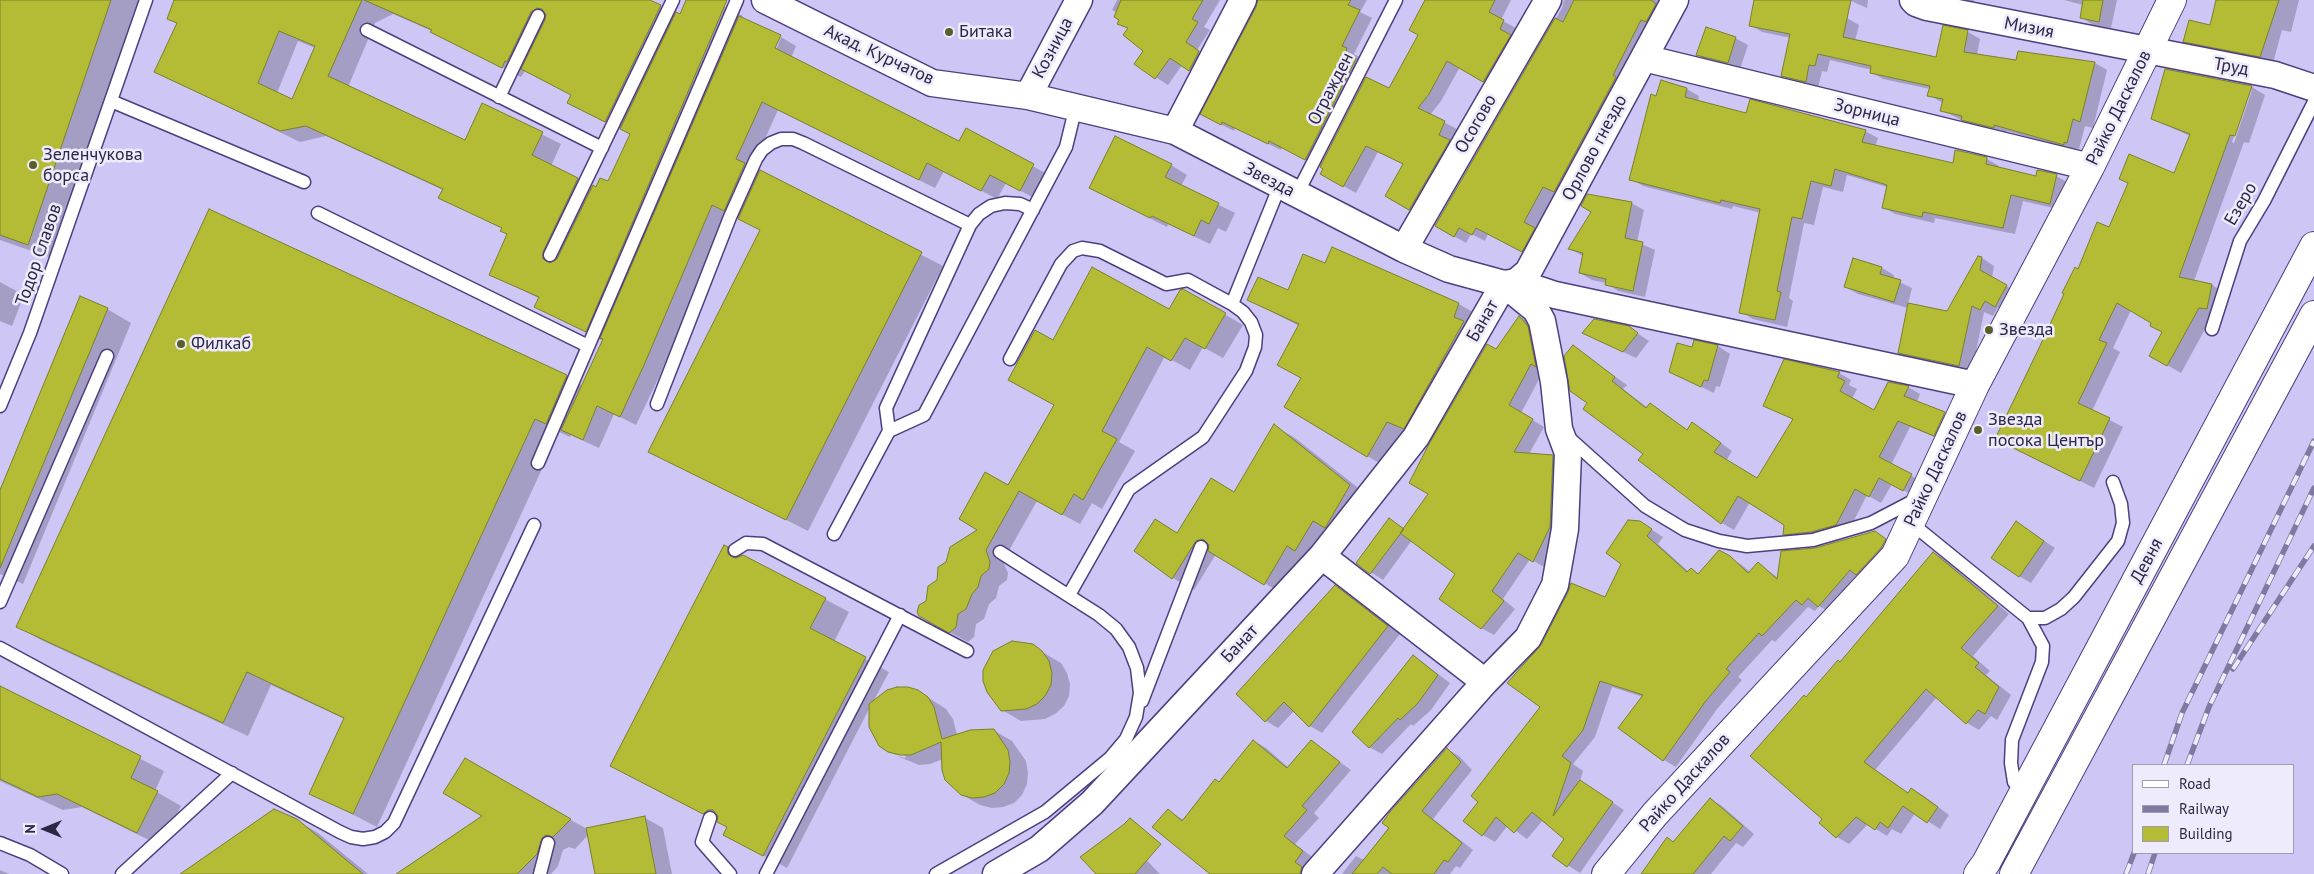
<!DOCTYPE html>
<html>
<head>
<meta charset="utf-8">
<style>
	body { margin:0 }
	#map { position:relative; width:2314px; height:874px; overflow:hidden; background:#cec6f5; font-family:"PT Sans",sans-serif }
	canvas { display:block }
	.legend { position:absolute; left:2132px; top:764px; width:162px; height:90px; box-sizing:border-box; background:#eeebfc; border:1px solid #a19cb2; margin:0; padding:6px 9px; list-style:none; font-size:15px; color:#2d2644 }
	.legend li { display:flex; align-items:center; gap:10px; height:25px }
	.legend b { width:25px; border:1px solid #a19cb2 }
	.north { position:absolute; left:20px; top:804px; width:50px; height:50px; -webkit-text-stroke:4px #eeebfc; paint-order:stroke; rotate:270deg; font-size:14px; font-weight:700; line-height:20px; text-align:center; color:#2d2644 }
	.north::after { content:''; display:block; margin:auto; width:18px; height:22px; background:#2d2644; clip-path:polygon(50% 0,100% 100%,50% 72%,0 100%) }
</style>
</head>
<body>
<div id="map">
<canvas width="2314" height="874"></canvas>
<ul class="legend">
<li><b style="height:6px;background:#fff"></b>Road</li>
<li><b style="height:6px;background:#8079a0"></b>Railway</li>
<li><b style="height:14px;background:#b3bc34"></b>Building</li>
</ul>
<div class="north">N</div>
</div>
<script>
const ctx = document.querySelector('canvas').getContext('2d');
ctx.lineJoin = 'round';
function fillPath(path, color) {
  ctx.fillStyle = color;
  ctx.fill(path, 'evenodd');
}
function poly(rows) {
  const path = new Path2D();
  for (const r of rows) {
    path.moveTo(r[0], r[1]);
    for (let i = 2; i < r.length; i += 2) path.lineTo(r[i], r[i + 1]);
  }
  return path;
}
function stroke(path, color, width, dash) {
  ctx.strokeStyle = color;
  ctx.lineWidth = width;
  ctx.lineCap = dash ? 'butt' : 'round';
  ctx.setLineDash(dash || []);
  ctx.stroke(path);
}
function write(font, color, halo, rows, align = 'center') {
  ctx.font = font + ' "PT Sans",sans-serif';
  ctx.lineWidth = 5;
  ctx.setLineDash([]);
  ctx.textBaseline = 'middle';
  ctx.strokeStyle = halo;
  ctx.fillStyle = color;
  for (const [text, x, y, turn = 0] of rows) {
    ctx.save();
    ctx.translate(x, y);
    ctx.rotate((+turn || 0) * Math.PI / 180);
    ctx.textAlign = isNaN(turn) ? turn : align;
    if (halo) ctx.strokeText(text, 0, 0);
    ctx.fillText(text, 0, 0);
    ctx.restore();
  }
}
const shadow = poly([
	[0,0,139,0,52,258,0,240],
	[176,0,647,0,680,16,688,0,712,0,743,16,742,19,771,54,774,55,781,37,796,46,791,58,959,143,966,130,1049,175,1036,199,1006,183,997,199,944,171,935,188,778,110,752,168,943,266,808,531,650,451,761,230,728,213,660,375,636,425,614,414,599,448,571,435,570,437,559,432,377,827,311,793,345,719,271,685,248,736,41,640,18,626,566,376,583,386,603,341,536,307,540,299,490,274,508,234,503,229,439,197,443,190,326,136,300,142,155,71,177,23,169,18],
	[393,14,432,31,521,77,525,71,572,95,588,113,632,134,609,183,597,188,593,188,551,166,561,144,483,105,466,142,348,87,375,23],
	[298,41,315,48,292,100,277,93],
	[1117,0,1220,0,1204,27,1210,30,1197,50,1211,59,1202,77,1182,65,1168,85,1135,64,1145,50,1129,29,1119,23,1120,19,1117,13,1112,10],
	[1259,0,1367,0,1360,12,1372,18,1354,54,1359,57,1357,61,1368,68,1318,166,1282,147,1281,150,1235,128,1234,131,1214,121],
	[1426,0,1511,0,1501,20,1516,28,1511,37,1522,43,1496,88,1460,67,1441,101,1430,115,1457,129,1422,216,1386,195,1404,164,1378,152,1356,193,1334,181,1389,90,1420,35],
	[1564,0,1675,0,1556,193,1536,230,1546,236,1534,258,1488,234,1485,241,1471,234,1466,243,1436,226,1562,8],
	[1755,0,1847,18,1859,25,1855,41,1937,59,1944,27,1968,32,1980,39,1977,55,2018,61,2019,52,2095,63,2107,70,2093,128,2085,126,2079,149,2077,148,2076,151,2007,131,2006,134,1975,127,1942,110,1943,103,1929,95,1930,89,1883,79,1871,72,1872,70,1830,60,1827,72,1822,71,1818,88,1795,83,1783,75,1791,38,1762,32,1750,25],
	[1849,0,1868,0,1867,8],
	[1958,0,1974,0,1973,3],
	[2064,0,2117,0,2111,28,2093,25,2081,17,2083,5],
	[2217,0,2299,0,2291,32,2282,30,2273,63,2197,48,2185,41,2211,27],
	[1735,38,1748,45,1740,69,1710,62,1698,55],
	[1662,82,1687,89,1699,96,1698,102,1747,114,1865,131,1878,138,1875,147,1954,165,1956,151,1987,159,1999,166,1999,168,2036,177,2056,176,2069,183,2062,210,2023,201,2015,234,1935,218,1934,223,1895,214,1883,207,1887,187,1847,175,1843,192,1823,187,1814,225,1804,223,1789,298,1793,301,1787,327,1753,319,1741,312,1761,213,1733,206,1732,209,1643,186,1631,179],
	[2252,87,2265,95,2249,143,2244,142,2194,281,2212,285,2225,293,2181,373,2151,356,2163,332,2153,323,2131,310,2113,348,2120,352,2092,411,2123,427,2094,488,1997,439,2079,270,2109,229,2174,174,2190,136,2152,119],
	[2249,90,2252,90,2234,143,2232,142],
	[1171,165,1187,175,1181,186,1235,213,1226,232,1218,228,1210,244,1168,224,1167,227,1090,188],
	[1631,203,1644,210,1637,242,1655,250,1645,297,1618,291,1606,283,1592,280,1580,273,1583,256,1570,249],
	[1332,248,1459,304,1481,317,1390,469,1367,456,1302,378,1299,326,1249,300,1288,291,1325,265],
	[1982,258,1994,266,1992,278,2019,293,2008,313,1998,307,1993,316,1984,312,1972,372,1912,360,1899,353,1908,308,1858,294,1846,287,1853,260,1882,268,1894,275,1893,279,1912,288,1908,304,1948,312],
	[0,282,24,295,12,326,0,321],
	[1183,290,1243,325,1223,358,1203,347,1190,370,1165,356,1119,442,1135,451,1102,509,1092,503,1080,524,1037,501,1003,561,1008,573,1007,580,999,586,996,598,989,604,984,619,976,624,974,637,968,642,938,626,927,601,947,563,980,530,1009,487,1055,405,1053,341,1169,311],
	[107,309,131,323,23,584,0,574,0,493],
	[1520,317,1532,324,1544,370,1521,413,1544,427,1529,454,1552,456,1565,463,1546,568,1530,559,1503,599,1515,609,1494,635,1481,628,1457,574,1412,540,1383,580,1357,563,1389,520,1405,529,1430,494,1496,350],
	[1628,327,1649,341,1636,358,1584,333],
	[1695,342,1718,346,1730,354,1720,387,1716,386,1714,393,1670,372,1693,349],
	[1573,347,1627,385,1623,389,1648,408,1650,404,1688,431,1693,424,1705,431,1732,451,1726,461,1758,480,1794,420,1765,406,1839,373,1851,380,1849,385,1857,389,1852,399,1875,412,1889,383,1908,387,1920,394,1917,402,1957,421,1947,442,1910,427,1891,465,1923,482,1916,497,1892,484,1881,503,1867,495,1848,532,1796,541,1784,534,1786,524,1750,502,1734,530,1722,523,1640,460,1644,454,1589,403],
	[1274,426,1295,438,1371,498,1286,596,1216,554,1194,590,1173,578,1178,534,1235,494],
	[1640,522,1663,537,1658,544,1689,572,1691,569,1700,574,1719,552,1742,565,1751,573,1759,564,1778,578,1815,549,1875,533,1897,547,1831,613,1819,606,1815,611,1808,607,1775,642,1772,640,1738,677,1742,680,1717,709,1676,767,1664,760,1643,697,1612,687,1595,737,1573,764,1583,771,1580,781,1624,810,1580,873,1553,856,1565,839,1543,820,1527,839,1508,825,1495,842,1483,835,1479,802,1541,707,1606,598],
	[2017,523,2055,548,2031,583,2019,576],
	[725,546,849,612,834,642,889,672,873,702,918,691,946,709,953,719,957,735,993,730,1012,741,1026,761,1028,773,1027,784,1022,795,1014,803,1003,807,992,808,980,805,961,794,943,759,930,764,919,765,897,756,905,758,906,756,896,753,896,755,889,751,870,707,787,868,749,848,728,827,612,766],
	[1934,553,1946,560,2009,614,1973,656,1990,671,1986,675,2011,695,1997,720,1991,716,1979,730,1967,723,1937,697,1875,770,1909,794,1912,789,1924,796,1949,815,1940,829,1915,813,1901,834,1892,829,1887,836,1868,824,1849,844,1837,837,1821,823,1824,819,1806,698,1840,663],
	[1335,586,1400,634,1322,733,1310,726,1294,711,1278,728,1266,721],
	[1012,643,1032,646,1061,663,1067,673,1070,684,1069,696,1064,706,1055,714,1045,719,1021,721,1002,710,994,652],
	[1414,656,1450,683,1431,710,1413,726,1411,724,1382,754,1369,747],
	[0,687,164,771,155,791,181,806,161,846,82,807,63,810,0,781],
	[1254,741,1266,748,1289,768,1312,742,1351,770,1314,813,1319,818,1295,844,1315,859,1313,874,1212,874,1168,811,1184,820,1219,783],
	[1447,749,1459,756,1472,770,1433,819,1473,850,1460,868,1456,866,1450,874,1342,874,1356,856,1364,860],
	[465,760,587,829,645,818,663,828,672,874,596,874,588,835,575,849,569,847,563,850,558,866,551,874,398,874,484,816],
	[1710,799,1722,806,1754,834,1743,847,1736,843,1711,874,1642,874,1667,838,1674,842],
	[296,820,318,833,368,874,182,874],
	[1127,840,1160,874,1098,874],
	[0,870,9,874,0,874]
]);
const building = poly([
	[0,0,111,0,28,245,0,235,0,0],
	[174,0,362,0,328,76,465,140,482,103,543,132,532,155,578,178,543,252,543,259,550,263,557,259,593,185,596,187,600,178,608,181,630,134,620,129,676,12,680,14,686,0,727,0,586,332,534,307,539,297,489,275,507,234,500,231,502,228,438,198,443,189,306,126,280,131,154,72,177,23,167,19,174,0],
	[279,31,315,46,292,99,258,83,279,31],
	[364,0,650,0,661,5,605,122,567,103,571,95,521,69,545,20,546,15,542,9,537,8,531,12,507,62,505,61,502,68,430,32,432,30,364,0],
	[1121,0,1203,0,1192,19,1198,22,1186,42,1199,51,1189,71,1170,58,1155,79,1134,64,1143,51,1123,35,1128,28,1117,24,1119,20,1114,17,1121,0],
	[1258,0,1351,0,1348,5,1360,10,1342,46,1347,48,1345,54,1356,59,1305,160,1269,141,1268,144,1222,122,1221,125,1200,114,1256,7,1258,0],
	[1425,0,1495,0,1489,12,1504,20,1500,29,1511,35,1483,82,1447,61,1429,94,1418,108,1445,121,1439,135,1450,140,1409,210,1385,196,1403,164,1366,146,1343,187,1320,174,1323,169,1320,167,1366,77,1389,88,1418,35,1409,30,1425,0],
	[1574,0,1651,0,1656,4,1646,22,1641,20,1613,75,1616,77,1554,192,1543,187,1524,222,1535,228,1522,252,1476,228,1472,235,1459,228,1454,237,1435,226,1555,18,1563,22,1574,0],
	[1754,0,1851,0,1843,37,1936,57,1943,25,1968,30,1964,52,2016,60,2018,51,2095,62,2080,122,2073,119,2067,143,2064,142,2064,145,1994,125,1994,128,1961,120,1962,116,1940,111,1943,99,1927,96,1930,86,1870,73,1871,66,1818,54,1815,66,1809,65,1806,82,1781,76,1790,34,1749,26,1754,0],
	[2083,0,2103,0,2099,22,2080,18,2083,0],
	[2216,0,2279,0,2260,57,2183,42,2189,20,2210,25,2216,0],
	[739,16,781,35,775,48,959,141,966,128,1034,164,1020,191,990,175,981,191,927,163,919,180,762,102,736,159,745,163,724,211,712,205,644,365,620,417,597,406,583,440,561,430,603,339,600,338,739,16],
	[1706,27,1736,37,1728,63,1696,55,1706,27],
	[2165,69,2252,86,2235,136,2230,135,2179,277,2212,284,2207,309,2199,308,2167,366,2149,356,2162,332,2150,326,2151,323,2117,303,2099,340,2107,343,2078,403,2110,418,2080,481,1995,439,2039,348,2064,294,2062,293,2075,267,2078,269,2097,222,2109,227,2128,183,2119,179,2129,154,2174,173,2190,134,2151,119,2165,69],
	[1661,80,1687,88,1685,97,1746,113,1750,99,1866,130,1862,142,1953,163,1955,150,1987,157,1986,164,2036,176,2037,170,2057,174,2050,204,2011,195,2003,228,1923,212,1922,217,1882,208,1887,185,1835,169,1831,186,1811,181,1802,219,1792,217,1777,291,1781,292,1775,320,1739,313,1760,209,1721,200,1720,203,1629,180,1651,94,1656,96,1661,80],
	[1115,136,1172,164,1165,177,1219,203,1209,224,1201,220,1194,236,1152,216,1150,218,1089,188,1115,136],
	[760,170,922,252,786,520,648,452,760,230,738,219,760,170],
	[1587,194,1632,202,1625,238,1643,242,1633,291,1605,285,1606,279,1579,273,1583,253,1568,249,1591,212,1581,206,1587,194],
	[209,209,567,375,546,424,535,419,353,814,309,794,344,718,247,672,223,723,16,627,209,209],
	[1332,247,1459,303,1454,317,1464,321,1404,429,1387,422,1367,457,1284,407,1301,378,1277,365,1299,324,1247,300,1258,277,1288,290,1303,254,1325,263,1332,247],
	[1978,256,1982,257,1980,270,2007,285,1995,307,1985,301,1980,310,1972,306,1959,366,1898,353,1908,303,1947,311,1978,256],
	[1853,258,1882,267,1880,274,1901,280,1894,302,1844,287,1853,258],
	[1092,267,1169,309,1180,290,1183,289,1226,313,1205,349,1185,338,1171,361,1147,347,1102,431,1117,439,1083,500,1074,494,1062,515,1019,491,986,550,990,562,989,569,981,576,978,587,972,594,966,609,958,614,956,627,949,633,919,616,917,612,919,605,926,601,928,586,937,580,938,567,946,562,950,547,977,530,959,519,985,472,1008,485,1054,405,1008,380,1035,330,1053,340,1092,267],
	[80,296,108,308,0,568,0,490,80,296],
	[1519,316,1528,326,1536,367,1531,364,1509,405,1533,419,1514,452,1553,455,1550,527,1533,562,1518,553,1492,591,1504,601,1481,629,1439,599,1455,574,1400,533,1428,494,1409,483,1429,444,1487,344,1496,349,1519,316],
	[1594,319,1629,326,1638,333,1623,352,1582,333,1594,319],
	[1694,340,1718,345,1708,381,1704,380,1701,387,1669,372,1677,343,1692,347,1694,340],
	[1573,345,1615,377,1612,381,1646,408,1650,403,1687,430,1692,422,1721,443,1714,452,1757,478,1793,419,1763,406,1784,359,1840,372,1837,377,1845,381,1840,391,1874,410,1888,382,1909,386,1904,396,1945,412,1934,436,1898,421,1879,457,1912,474,1903,491,1879,478,1869,497,1855,489,1836,525,1811,532,1783,535,1784,525,1738,496,1721,524,1638,460,1643,454,1583,409,1587,403,1570,391,1564,356,1573,345],
	[1274,424,1350,485,1325,528,1313,521,1295,551,1287,546,1264,585,1208,551,1209,545,1203,539,1196,541,1172,579,1134,551,1155,519,1177,533,1211,478,1234,492,1274,424],
	[1389,518,1404,529,1370,574,1356,563,1389,518],
	[1628,520,1640,521,1652,529,1647,536,1687,572,1691,568,1698,574,1719,550,1730,556,1748,573,1758,562,1777,579,1781,551,1815,548,1875,531,1886,539,1881,548,1856,575,1850,570,1818,607,1808,598,1802,605,1796,600,1762,636,1759,633,1726,669,1730,672,1705,702,1663,761,1618,728,1643,695,1600,681,1583,730,1562,756,1571,763,1553,816,1580,780,1613,802,1567,867,1552,856,1564,839,1532,812,1514,833,1496,817,1482,836,1463,821,1478,802,1471,796,1540,707,1507,683,1541,645,1568,592,1571,583,1605,597,1621,564,1606,553,1628,520],
	[2016,521,2044,541,2019,577,1991,558,2016,521],
	[724,545,728,547,728,554,732,557,736,558,743,555,826,598,810,628,866,657,763,856,723,835,727,827,717,822,718,816,713,810,708,810,703,814,610,766,724,545],
	[1933,552,1998,606,1961,648,1979,663,1975,667,1999,687,1985,714,1978,710,1966,724,1926,689,1864,762,1908,793,1911,788,1938,807,1927,823,1903,806,1888,828,1880,822,1875,830,1856,817,1836,838,1819,823,1822,819,1750,756,1804,695,1806,697,1838,660,1840,662,1933,552],
	[1335,585,1388,626,1309,727,1284,702,1265,722,1236,694,1335,585],
	[1012,641,1033,644,1042,651,1049,661,1052,673,1051,685,1045,696,1037,704,1026,709,1001,711,987,692,983,681,983,670,993,651,1012,641],
	[1413,655,1438,675,1418,703,1400,720,1398,718,1369,748,1352,732,1413,655],
	[0,686,141,756,131,778,158,791,137,833,57,794,38,797,0,779,0,686],
	[897,687,908,687,918,690,928,697,934,707,942,739,970,730,994,729,1008,750,1010,762,1009,773,1004,784,995,793,984,797,972,798,961,795,945,780,942,770,941,742,911,755,900,755,888,752,879,746,869,727,869,704,887,690,897,687],
	[1253,740,1287,768,1311,740,1340,762,1302,806,1307,810,1284,836,1303,851,1295,862,1302,867,1300,874,1210,874,1152,827,1168,809,1182,821,1215,779,1219,782,1253,740],
	[1447,748,1461,762,1422,811,1462,843,1448,862,1444,860,1434,874,1392,874,1383,867,1377,874,1352,874,1389,828,1382,823,1390,812,1447,748],
	[465,758,571,819,553,837,546,835,542,838,537,854,517,874,396,874,482,816,443,793,465,758],
	[1710,798,1743,826,1730,841,1724,836,1693,874,1641,874,1667,837,1673,842,1710,798],
	[274,809,297,819,363,874,180,874,274,809],
	[645,816,656,874,595,874,586,828,645,816],
	[1130,818,1161,844,1135,874,1096,874,1080,857,1123,825,1130,818]
]);
const lane = poly([
	[367,30,602,148],
	[499,97,538,16],
	[111,101,304,182],
	[1297,194,1396,0],
	[318,213,588,346],
	[550,255,673,0],
	[2212,329,2240,241,2264,201,2314,102],
	[1010,359,1061,264,1073,251,1082,248,1100,251,1166,284,1188,280,1232,304],
	[657,404,730,217,756,159,762,150,771,143,781,139,793,139,803,143,970,225],
	[0,406,30,333,146,0],
	[889,431,886,408,970,225,979,214,991,206,1005,203,1020,204,1033,210],
	[1568,437,1645,506,1685,530,1719,541,1747,546,1813,540,1871,523,1917,499],
	[538,463,737,0],
	[1911,523,2028,618,2043,646,2042,662,2012,740,2011,763,2014,782,2023,794],
	[834,534,889,431,924,415,1066,147,1076,106],
	[735,550,746,543,763,544,967,651],
	[1069,595,1129,489,1203,437,1246,371,1255,347,1256,335,1251,322,1243,312,1232,304,1280,185],
	[0,602,107,356],
	[2028,618,2045,618,2061,609,2074,597,2118,541,2123,523,2121,504,2113,482],
	[0,648,340,832,351,837,363,839,375,837,385,832,394,823,534,525],
	[1142,701,1201,547],
	[710,818,702,842,730,874],
	[0,843,30,855,62,874],
	[122,874,232,773],
	[540,874,548,843],
	[766,874,900,615],
	[936,874,1045,812,1110,758,1126,739,1136,717,1140,693,1137,668,1129,647,1116,629,1099,615,1000,552]
]);
const street = poly([
	[765,0,932,83,1028,96,1175,131,1404,249,1449,269,1504,284,1516,282,1528,272,1675,0],
	[1913,0,1916,3,1927,7,2275,75,2314,88],
	[1644,58,2090,167],
	[1028,96,1079,0],
	[1175,131,1243,0],
	[1404,249,1548,0],
	[1516,282,1555,295,1975,385],
	[1322,556,1485,682],
	[996,874,1039,849,1092,803,1322,556,1416,437,1504,284,1536,310,1542,321,1554,382,1559,429,1568,453,1565,529,1555,585,1528,638,1485,682,1315,874]
]);
const secondary = poly([
	[1606,874,1655,814,1895,556,1975,385,2090,167,2172,0],
	[1978,874,1986,863,2314,246],
	[2014,874,2314,315]
]);
const rail = poly([
	[2233,669,2314,546],
	[2164,765,2182,713,2314,441],
	[2187,765,2209,707,2314,488],
	[2126,874,2134,853],
	[2148,874,2155,853]
]);
const markers = [
	[949,32,5,"#595e2b"],
	[33,165,5,"#595e2b"],
	[1989,330,5,"#595e2b"],
	[181,344,5,"#595e2b"],
	[1978,430,5,"#595e2b"]
];
const streetNames = [
	["Мизия",2029,28,11],
	["Козница",1053,48,-62],
	["Акад. Курчатов",879,55,25],
	["Труд",2231,67,10],
	["Огражден",1331,89,-63],
	["Райко Даскалов",2119,108,-64],
	["Зорница",1867,113,14],
	["Осогово",1476,124,-60],
	["Орлово гнездо",1595,148,-62],
	["Звезда",1269,180,27],
	["Езеро",2241,204,-60],
	["Тодор Славов",39,255,-71],
	["Банат",1483,321,-60],
	["Райко Даскалов",1936,469,-65],
	["Девня",2147,561,-62],
	["Банат",1240,644,-47],
	["Райко Даскалов",1685,783,-48]
];
const poiNames = [
	["Битака",959,32],
	["Зеленчукова",43,155],
	["борса",43,176],
	["Звезда",1999,330],
	["Филкаб",191,344],
	["Звезда",1988,420],
	["посока Център",1988,441]
];
fillPath(shadow, '#0003');
fillPath(building, '#b3bc34');
stroke(building, '#7a8029', 1);
stroke(lane, '#4f3e81', 15);
stroke(street, '#4f3e81', 29);
stroke(secondary, '#4f3e81', 30);
stroke(lane, '#fff', 12);
stroke(street, '#fff', 26);
stroke(secondary, '#fff', 28);
stroke(rail, '#8079a0', 5.5);
stroke(rail, '#eeebfc', 4, [11]);
for (const [x, y, r, color] of markers) {
  const dot = new Path2D();
  dot.arc(x, y, r, 0, 2 * Math.PI);
  ctx.fillStyle = color;
  ctx.fill(dot);
  stroke(dot, '#eeebfc', 2);
}
write('18px', '#2d2644', '#eeebfc', streetNames);
write('18px', '#2d2644', '#eeebfc', poiNames, 'left');
</script>
</body>
</html>
